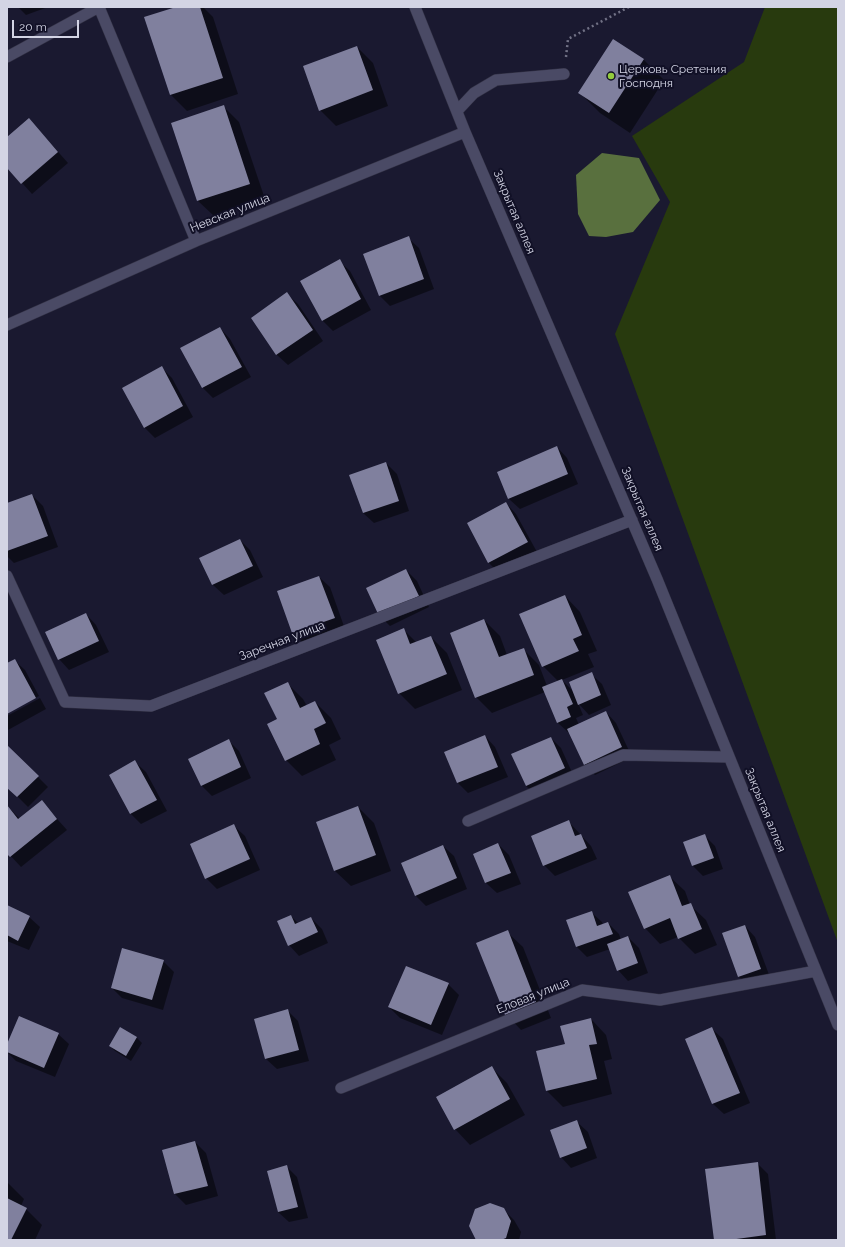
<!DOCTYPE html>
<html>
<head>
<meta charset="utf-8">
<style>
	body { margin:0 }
	#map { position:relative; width:845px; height:1247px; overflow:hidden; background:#1a1930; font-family:Raleway,sans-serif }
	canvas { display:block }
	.frame { position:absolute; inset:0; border:8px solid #d3d4e4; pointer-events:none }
	.scale { position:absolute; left:12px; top:20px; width:67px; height:18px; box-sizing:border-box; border:2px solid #d3d4e4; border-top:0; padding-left:5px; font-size:12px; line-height:14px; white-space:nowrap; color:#d3d4e4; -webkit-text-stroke:3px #111026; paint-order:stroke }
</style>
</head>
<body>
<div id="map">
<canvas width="845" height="1247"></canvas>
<div class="frame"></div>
<div class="scale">20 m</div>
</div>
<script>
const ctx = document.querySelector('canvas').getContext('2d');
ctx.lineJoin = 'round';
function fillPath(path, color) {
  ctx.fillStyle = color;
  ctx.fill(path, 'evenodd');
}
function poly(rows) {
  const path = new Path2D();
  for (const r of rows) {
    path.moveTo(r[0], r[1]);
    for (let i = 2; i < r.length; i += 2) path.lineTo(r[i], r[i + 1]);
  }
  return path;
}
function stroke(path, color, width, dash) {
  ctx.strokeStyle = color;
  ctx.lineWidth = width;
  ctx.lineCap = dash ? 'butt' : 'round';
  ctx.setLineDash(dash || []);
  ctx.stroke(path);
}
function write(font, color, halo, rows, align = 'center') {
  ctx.font = font + ' Raleway,sans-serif';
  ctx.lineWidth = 4;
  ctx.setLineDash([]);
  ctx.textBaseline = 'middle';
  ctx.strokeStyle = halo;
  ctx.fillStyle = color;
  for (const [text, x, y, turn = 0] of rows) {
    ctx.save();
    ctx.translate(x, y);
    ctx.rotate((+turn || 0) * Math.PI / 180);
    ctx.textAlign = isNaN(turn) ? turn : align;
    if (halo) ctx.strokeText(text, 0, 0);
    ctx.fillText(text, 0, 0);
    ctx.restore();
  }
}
const green = poly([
	[765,7,838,7,838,943,615,334,670,202,632,136,744,62]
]);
const water = poly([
	[602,153,639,158,660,200,633,232,606,237,589,236,578,214,576,175]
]);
const shadow = poly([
	[18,7,48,7,26,15],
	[179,7,203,7,213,17,238,94,187,111,171,95,145,18],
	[357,47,373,63,388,106,336,126,320,110],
	[643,59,664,80,630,133,600,113,580,93],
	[224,107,239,122,265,199,214,216,198,201],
	[29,119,68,163,32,194,7,166,7,138],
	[408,238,419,248,434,289,390,306,379,295],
	[339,261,350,271,371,310,333,331,322,320],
	[287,294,298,304,323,341,288,365,277,355,252,318],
	[220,328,230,339,251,377,213,398,203,388],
	[161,367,172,378,193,417,155,438,144,427],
	[557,447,567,458,578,484,520,509,509,499,498,472],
	[386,463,397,474,409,511,374,523,363,513],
	[32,495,43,506,58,547,14,563,7,556,7,504],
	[506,503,516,514,537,552,499,573,489,563],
	[240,540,250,550,263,577,224,595,213,585,201,558],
	[406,570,417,581,429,607,390,626,379,615],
	[319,577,330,587,345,629,304,644,293,633,279,591],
	[565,596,580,612,597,651,588,654,594,667,562,680,573,691,591,674,602,684,611,705,589,715,578,703,583,715,576,718,579,725,606,712,616,723,632,757,595,775,584,764,570,733,569,733,558,723,545,692,492,713,476,697,484,620,500,636,507,655,523,649,539,665,547,686,558,681,543,666],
	[86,614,96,625,109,652,69,670,59,659],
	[403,629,417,643,431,637,447,653,462,690,415,709,399,693],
	[14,660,25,670,39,696,7,713,7,664],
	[287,683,303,699,307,706,315,702,331,718,341,739,329,745,336,760,302,776,286,760,278,720],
	[40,698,46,709,8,730,7,728,7,716],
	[485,736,495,747,508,777,468,793,458,783],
	[551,738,561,748,575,779,537,796,526,786],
	[229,741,239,751,251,778,212,796,201,785],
	[7,746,48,787,28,807,7,786],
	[135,762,146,772,167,811,141,824,131,814,110,775],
	[42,802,67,830,21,867,7,852,7,806,20,819],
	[358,807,374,823,391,871,351,886,335,871],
	[569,822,591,846,597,859,555,876,544,865],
	[234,826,245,836,260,870,217,889,206,878],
	[704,835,715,846,723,869,703,876,693,866],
	[498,844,509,855,521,884,497,893,486,883,474,854],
	[443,846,454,856,467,889,426,906,416,896,402,864],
	[669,876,685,891,690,905,706,920,717,945,695,954,678,937,660,944,645,928],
	[7,907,29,917,40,927,29,950,7,941],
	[591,912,602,922,603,925,608,923,619,934,621,940,628,937,639,948,648,973,628,981,618,970,610,949,587,957,576,946],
	[291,916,299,924,311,918,322,929,328,943,299,956,289,945],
	[745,926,755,937,771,980,750,987,739,977,723,934],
	[507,932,523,947,551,1018,521,1030,506,1014],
	[163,961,174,972,163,1010,122,998,112,988],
	[448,984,459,995,442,1035,400,1018,389,1007],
	[287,1010,298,1021,309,1061,277,1069,266,1059],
	[591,1019,606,1035,612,1059,604,1061,612,1094,563,1107,547,1091,537,1052,566,1045],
	[712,1029,723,1039,750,1103,724,1114,713,1104,686,1040],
	[58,1034,69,1044,55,1077,16,1061,7,1052,7,1047],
	[137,1038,142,1043,131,1061,115,1051,110,1046],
	[492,1068,507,1083,525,1115,470,1145,455,1129],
	[577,1122,588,1132,597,1158,571,1168,561,1157],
	[195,1142,206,1153,218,1196,186,1205,175,1194,163,1151],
	[757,1163,768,1174,776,1240,715,1240],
	[287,1167,297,1177,308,1218,289,1222,278,1212],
	[7,1182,24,1199,21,1206,26,1209,42,1225,35,1240,7,1240],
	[503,1209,514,1220,521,1232,519,1240,478,1240]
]);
const building = poly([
	[176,7,200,7,223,78,170,95,144,17],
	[613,39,644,59,609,113,578,93],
	[357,46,373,90,319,111,303,66],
	[224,105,250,184,197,201,171,123],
	[29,118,58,152,21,184,7,168,7,137],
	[409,236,424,279,379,296,363,254],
	[340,259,361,299,322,321,300,281],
	[287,292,313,330,276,355,251,318],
	[220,327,242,367,202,388,180,348],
	[162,366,183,406,144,428,122,388],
	[557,446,568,474,508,499,497,472],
	[386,462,399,501,363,513,349,475],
	[32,494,48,536,7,551,7,503],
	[506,502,528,542,488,563,467,523],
	[240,539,253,566,212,585,199,558],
	[406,569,419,596,379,616,366,588],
	[319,576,335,618,292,633,277,591],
	[565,595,582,635,573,639,579,651,542,667,519,614],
	[86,613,99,641,58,660,45,632],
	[484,619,499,657,524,648,534,675,475,698,450,633],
	[404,628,410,644,431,636,447,674,398,694,376,640],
	[15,659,36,698,7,714,7,663],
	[592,672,601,695,578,705,569,682],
	[562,679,573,704,567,707,571,717,557,723,542,687],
	[288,682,300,708,315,701,326,723,314,729,320,744,285,761,267,724,277,719,264,693],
	[606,711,622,747,584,765,567,729],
	[485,735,498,767,457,783,444,752],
	[551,737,565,768,526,786,511,754],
	[229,739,241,767,201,786,188,759],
	[7,745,39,776,17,797,7,788],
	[135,760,157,800,130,814,109,775],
	[42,800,57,819,10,857,7,854,7,805,18,819],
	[358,806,376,855,334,871,316,822],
	[569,820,575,836,581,834,587,848,543,866,531,836],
	[234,824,250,859,205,879,190,844],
	[705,834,714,858,692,866,683,842],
	[498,843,511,873,485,883,473,854],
	[443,845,457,878,415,896,401,863],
	[670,875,682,906,691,903,702,929,678,939,670,918,644,929,628,892],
	[7,905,30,916,18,941,7,935],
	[592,911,597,926,608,922,613,934,576,947,566,920],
	[291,915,295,924,311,917,318,932,288,946,277,921],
	[745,925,761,969,738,977,722,933],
	[508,930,536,1002,505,1015,476,943],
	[628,936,638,963,617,971,607,944],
	[122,948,164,960,152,1000,111,988],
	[406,966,449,983,431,1025,388,1007],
	[288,1009,299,1050,265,1059,254,1019],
	[19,1016,59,1033,44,1068,7,1052,7,1044],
	[591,1018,597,1044,589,1045,597,1079,546,1091,536,1051,565,1044,560,1026],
	[120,1027,137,1037,126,1056,109,1046],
	[712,1027,740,1093,712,1104,685,1039],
	[492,1066,510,1099,454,1130,436,1097],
	[577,1120,587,1148,560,1158,550,1130],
	[195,1141,208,1186,174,1194,162,1150],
	[758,1162,766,1235,729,1240,714,1240,705,1169],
	[287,1165,298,1207,278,1212,267,1171],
	[7,1198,27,1208,11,1240,7,1240],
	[490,1203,504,1208,511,1221,506,1238,501,1240,476,1240,469,1226,475,1209]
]);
const path = poly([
	[566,57,568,39,629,7]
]);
const service = poly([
	[99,7,196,241],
	[415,7,465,132,657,579,838,1025],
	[7,57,99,7],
	[458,110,474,93,496,80,564,74],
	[7,325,196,241,465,132],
	[7,576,65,702,151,706,632,520],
	[468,821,623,755,729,757],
	[341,1088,582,990,660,1000,816,971]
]);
const markers = [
	[611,76,4,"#93cc3d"]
];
const poiNames = [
	["Церковь Сретения",619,69],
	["Господня",619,83]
];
const streetNames = [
	["Закрытая аллея",514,212,67],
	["Невская улица",230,213,-22],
	["Закрытая аллея",642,509,67],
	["Заречная улица",282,641,-21],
	["Закрытая аллея",765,810,68],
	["Еловая улица",533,996,-22]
];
fillPath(green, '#283a0e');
fillPath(water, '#59703e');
fillPath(shadow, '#0007');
fillPath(building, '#80809e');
stroke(service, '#333245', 12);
stroke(path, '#717185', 2.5, [2, 3]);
stroke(service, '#4a4a65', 11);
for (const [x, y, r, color] of markers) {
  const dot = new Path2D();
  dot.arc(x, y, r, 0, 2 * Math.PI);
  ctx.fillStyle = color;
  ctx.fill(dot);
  stroke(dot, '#111026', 1.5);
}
write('12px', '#d3d4e4', '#111026', poiNames, 'left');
write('12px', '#d3d4e4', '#111026', streetNames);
</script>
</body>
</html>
